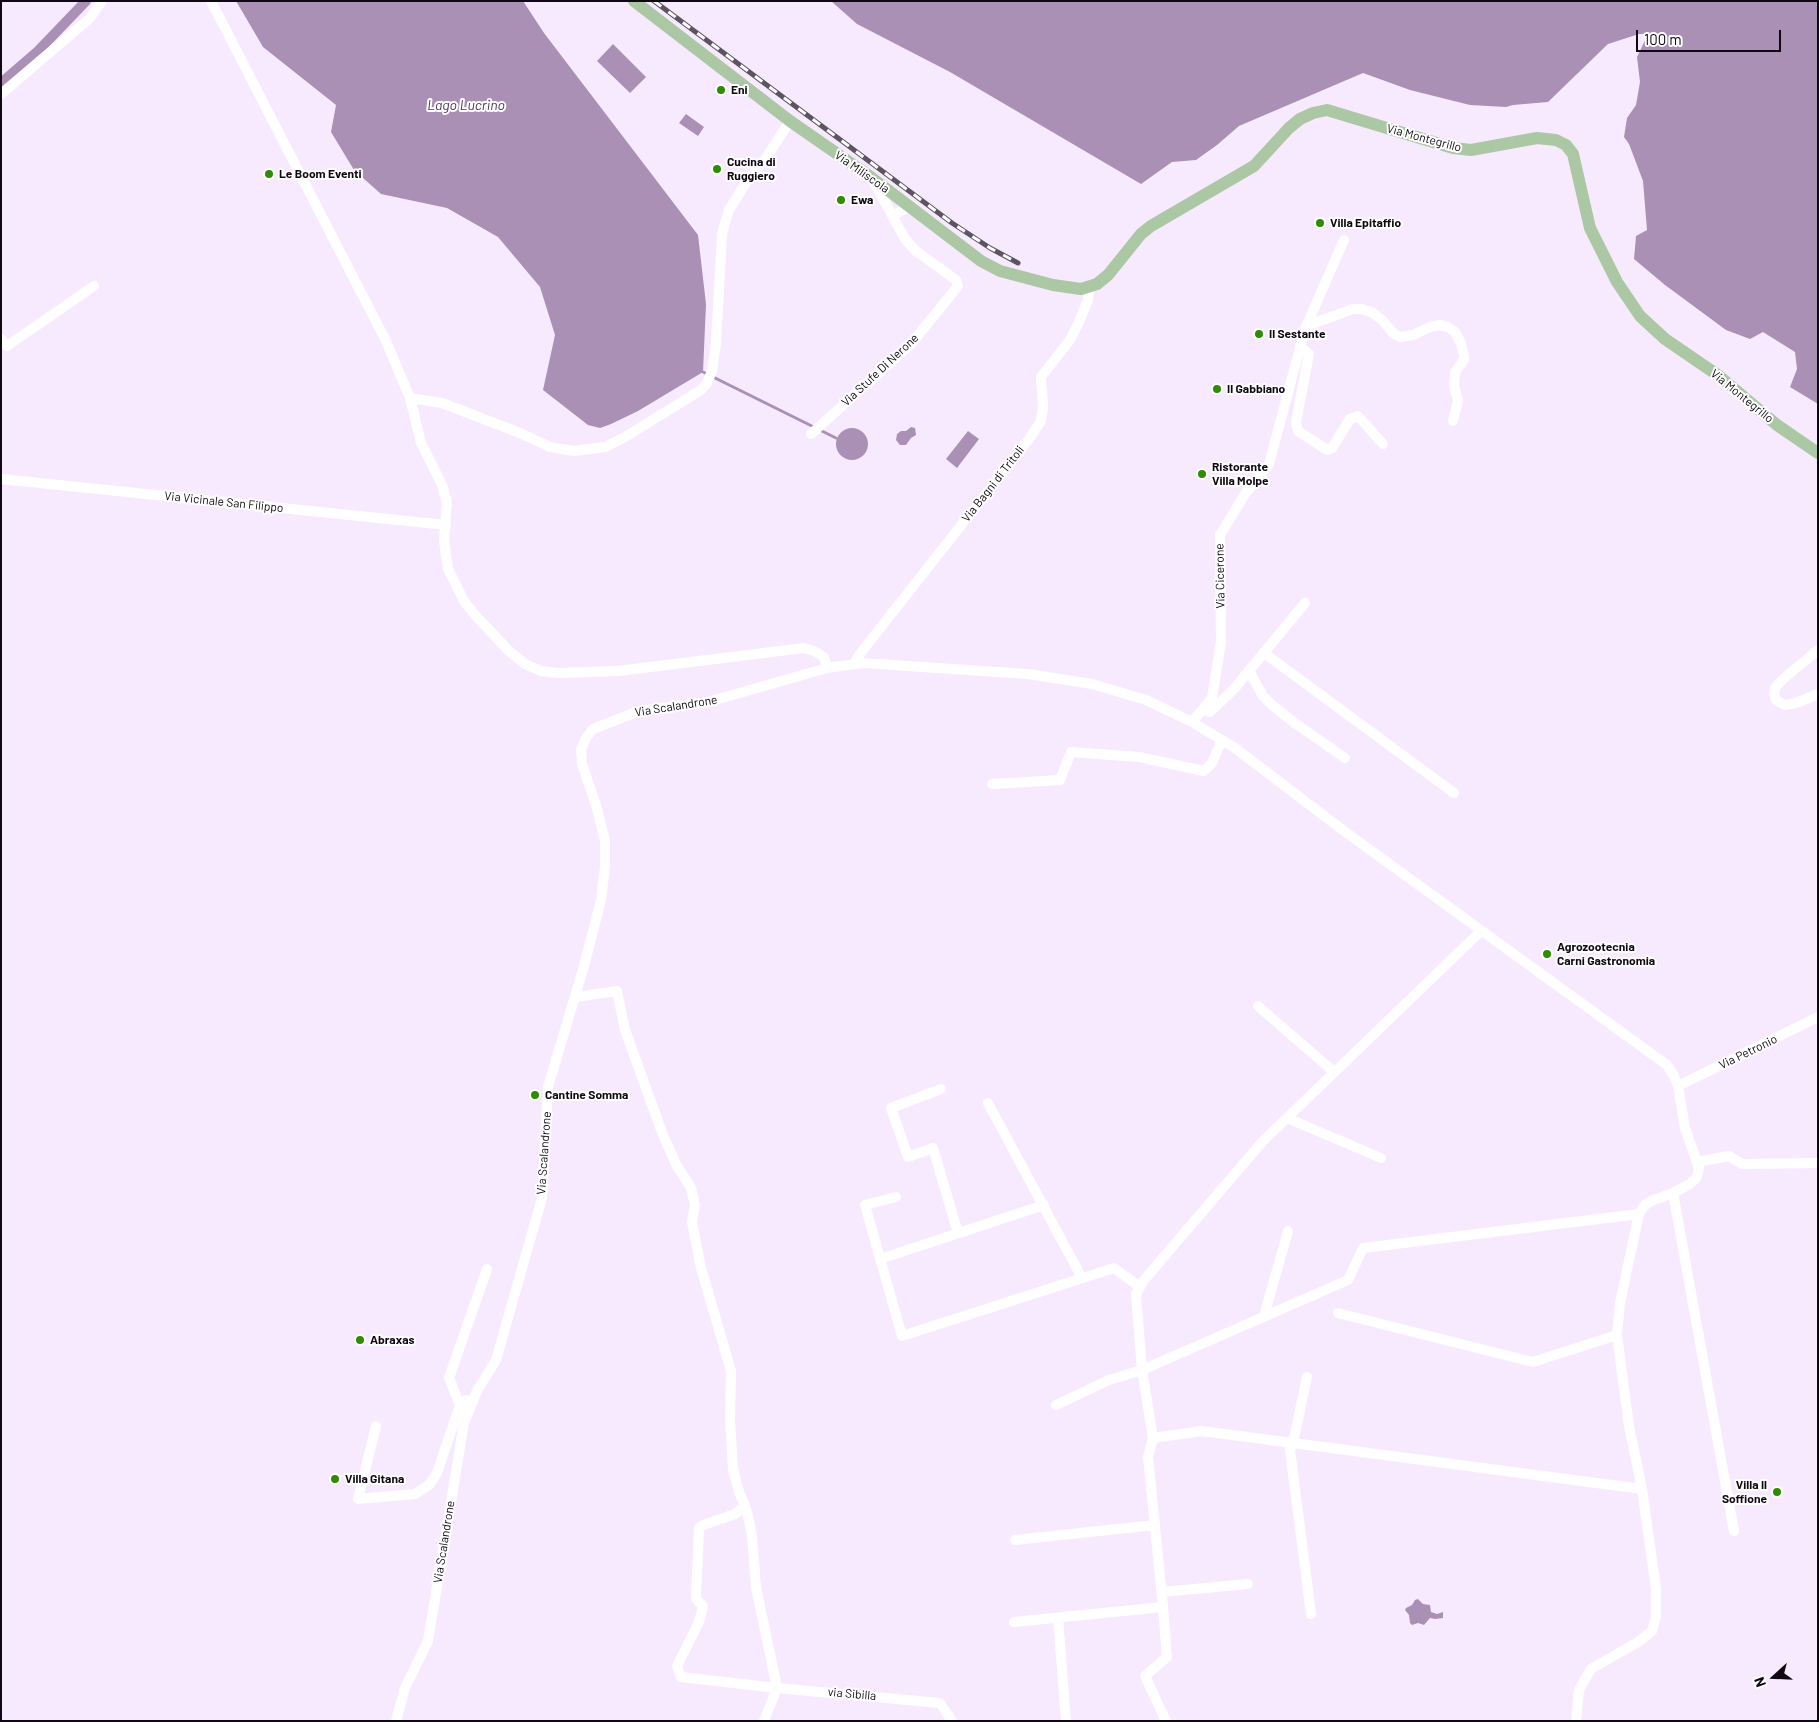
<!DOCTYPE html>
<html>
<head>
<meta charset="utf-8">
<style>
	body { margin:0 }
	#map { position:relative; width:1819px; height:1722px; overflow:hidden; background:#f8eafe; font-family:Barlow,sans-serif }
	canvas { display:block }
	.frame { position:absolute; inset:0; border:2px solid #0f0812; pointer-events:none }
	.north { position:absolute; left:1749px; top:1652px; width:50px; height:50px; -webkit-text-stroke:4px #fff; paint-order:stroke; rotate:250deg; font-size:14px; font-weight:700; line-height:20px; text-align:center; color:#0f0812 }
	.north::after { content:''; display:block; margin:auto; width:18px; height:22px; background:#0f0812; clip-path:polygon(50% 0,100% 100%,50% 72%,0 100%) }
	.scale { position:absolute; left:1636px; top:30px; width:145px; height:22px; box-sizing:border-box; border:2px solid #0f0812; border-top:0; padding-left:6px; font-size:15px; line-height:18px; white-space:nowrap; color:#0f0812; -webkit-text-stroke:4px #fff; paint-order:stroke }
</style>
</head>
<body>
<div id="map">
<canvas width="1819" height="1722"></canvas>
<div class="frame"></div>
<div class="north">N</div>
<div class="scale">100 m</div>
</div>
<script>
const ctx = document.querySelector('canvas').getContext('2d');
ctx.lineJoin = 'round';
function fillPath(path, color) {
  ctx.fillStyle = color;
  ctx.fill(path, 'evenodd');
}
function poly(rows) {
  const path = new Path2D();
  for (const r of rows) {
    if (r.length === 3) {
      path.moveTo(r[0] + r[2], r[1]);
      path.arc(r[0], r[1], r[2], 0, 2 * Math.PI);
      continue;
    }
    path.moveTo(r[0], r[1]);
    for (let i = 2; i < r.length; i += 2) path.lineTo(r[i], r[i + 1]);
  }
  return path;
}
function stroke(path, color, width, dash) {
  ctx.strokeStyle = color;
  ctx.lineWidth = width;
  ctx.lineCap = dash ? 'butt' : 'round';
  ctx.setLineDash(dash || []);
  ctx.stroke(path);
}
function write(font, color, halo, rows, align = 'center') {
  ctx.font = font + ' Barlow,sans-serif';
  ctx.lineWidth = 4;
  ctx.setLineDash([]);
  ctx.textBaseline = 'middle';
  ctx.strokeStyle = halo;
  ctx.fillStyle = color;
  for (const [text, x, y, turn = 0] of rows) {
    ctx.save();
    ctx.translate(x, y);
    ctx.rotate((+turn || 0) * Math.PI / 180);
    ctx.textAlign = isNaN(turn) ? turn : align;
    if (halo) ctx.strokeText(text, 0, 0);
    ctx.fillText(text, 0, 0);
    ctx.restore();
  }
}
const water = poly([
	[236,1,523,1,544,33,698,235,706,304,703,372,638,411,611,424,600,428,588,425,543,390,555,335,540,287,498,237,447,208,381,194,354,170,331,132,336,105,263,47],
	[831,1,1818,1,1818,404,1790,387,1797,369,1795,352,1763,332,1750,339,1726,330,1665,285,1634,259,1636,236,1647,230,1643,181,1629,144,1624,137,1627,118,1636,105,1640,82,1637,57,1648,34,1639,34,1608,44,1548,102,1513,105,1506,107,1470,105,1410,90,1363,73,1239,126,1217,145,1196,160,1172,162,1141,184,950,72,857,24],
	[613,44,646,77,630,93,597,61],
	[686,114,704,127,698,136,679,123],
	[911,427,915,428,916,435,911,438,906,445,900,445,896,440,897,434,901,431,906,431],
	[852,444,16],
	[968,431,979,439,957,468,946,459],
	[1418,1599,1423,1604,1430,1605,1431,1612,1437,1614,1443,1612,1443,1618,1435,1619,1430,1618,1424,1625,1418,1623,1412,1625,1410,1623,1409,1615,1405,1610,1406,1608,1412,1605,1415,1600]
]);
const stream = poly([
	[703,372,836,438]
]);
const canal = poly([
	[1,83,38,51,86,1]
]);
const minor = poly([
	[211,1,386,341,410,398,421,443,442,485,447,502,444,541,448,569,464,601,476,616,509,651,525,664,541,671,558,673,618,671,804,648,814,651,824,657,827,668],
	[1,94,89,19,102,1],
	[893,216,909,206],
	[1306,326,1353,309,1362,309,1373,313,1382,320,1394,334,1400,337,1413,335,1430,327,1439,325,1448,327,1455,332,1461,343,1464,356,1464,360,1455,372,1454,386,1458,401,1453,421],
	[1,339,7,346,94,286],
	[1300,347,1309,354,1296,422,1298,431,1327,450,1332,448,1350,419,1358,416,1383,444],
	[410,398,442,403,520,433,550,447,574,451,605,447,625,437,701,390,707,383,712,371,716,343,722,234,729,210,747,181,766,158,790,121],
	[811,434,911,344,958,286,956,280,916,251,905,239,873,180],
	[1,479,446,525],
	[1818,650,1783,679,1775,688,1774,694,1776,700,1785,705,1796,703,1818,694],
	[1264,653,1454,793],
	[854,664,859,655,1029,439,1041,421,1043,407,1041,377,1070,340,1079,322,1088,300,1089,287],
	[1249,671,1263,696,1272,705,1296,724,1345,758],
	[1202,710,1210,712,1234,689,1305,603],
	[1192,722,1212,698,1221,642,1220,535,1245,494,1269,464,1305,329,1344,240],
	[992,784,1060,780,1071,752,1139,757,1204,771,1212,763,1222,740],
	[1481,931,1263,1141,1144,1280,1136,1294,1142,1370,1153,1438,1202,1431,1642,1489],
	[575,997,617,991,625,1030,663,1135,676,1164,691,1188,695,1205,692,1222,701,1268,731,1371,730,1421,733,1469,739,1492,745,1506,748,1516,752,1536,756,1587,777,1688,681,1677,677,1666,699,1622,703,1606,696,1599,699,1528,703,1525,735,1514,745,1506],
	[1258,1006,1334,1072],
	[1678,1086,1818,1017],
	[941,1089,891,1108,908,1157,933,1148,958,1233],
	[988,1103,1082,1278],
	[1287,1118,1381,1158],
	[1697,1162,1729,1156,1742,1164,1818,1163],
	[1673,1193,1734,1531],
	[896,1197,865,1205,902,1336,1114,1268,1140,1287],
	[880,1259,1044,1205],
	[1338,1313,1533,1362,1617,1335],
	[1264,1316,1288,1231],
	[1307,1377,1293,1443,1290,1450,1311,1614],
	[466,1400,460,1405,449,1378,487,1269],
	[1056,1405,1109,1380,1142,1370,1348,1280,1363,1248,1639,1214],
	[376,1426,358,1499,415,1494,429,1485,437,1473,460,1405],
	[1153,1438,1148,1457,1163,1607,1167,1657,1145,1676,1166,1721],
	[1015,1540,1155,1525],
	[1162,1592,1248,1584],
	[1058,1618,1066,1721],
	[1014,1622,1163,1607],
	[396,1721,405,1688,428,1641,464,1423,477,1391,496,1360,542,1198,548,1087,584,966,601,900,605,867,605,841,596,805,582,764,581,750,586,738,593,729,639,711,708,702,827,668,863,663,1028,674,1092,684,1146,700,1192,722,1235,748,1344,831,1667,1065,1674,1076,1678,1086,1685,1128,1699,1168,1697,1177,1690,1184,1673,1193,1651,1201,1645,1205,1639,1214,1620,1303,1617,1335,1629,1426,1642,1489,1656,1589,1656,1617,1652,1631,1638,1642,1591,1669,1579,1690,1576,1721],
	[764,1721,777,1688,940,1703,952,1721]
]);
const major = poly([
	[634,1,790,121,872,178,981,261,1000,271,1053,285,1081,289,1097,284,1108,275,1141,234,1151,226,1254,166,1289,128,1300,119,1313,113,1327,110,1453,148,1471,150,1537,138,1556,140,1566,145,1573,154,1590,228,1617,282,1640,316,1665,339,1719,376,1777,425,1818,453]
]);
const rail = poly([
	[654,1,952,223,990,248,1018,263]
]);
const markers = [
	[721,90,5,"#2d8d00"],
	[717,169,5,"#2d8d00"],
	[269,174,5,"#2d8d00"],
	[841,200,5,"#2d8d00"],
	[1320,223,5,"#2d8d00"],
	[1259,334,5,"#2d8d00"],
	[1217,389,5,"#2d8d00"],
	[1202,474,5,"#2d8d00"],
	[1547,954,5,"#2d8d00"],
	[535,1095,5,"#2d8d00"],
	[360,1340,5,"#2d8d00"],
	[335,1479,5,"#2d8d00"],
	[1777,1492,5,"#2d8d00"]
];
const poiNames = [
	["Eni",731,90],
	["Cucina di",727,162],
	["Ruggiero",727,176],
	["Le Boom Eventi",279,174],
	["Ewa",851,200],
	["Villa Epitaffio",1330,223],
	["Il Sestante",1269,334],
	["Il Gabbiano",1227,389],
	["Ristorante",1212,467],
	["Villa Molpe",1212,481],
	["Agrozootecnia",1557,947],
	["Carni Gastronomia",1557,961],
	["Cantine Somma",545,1095],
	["Abraxas",370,1340],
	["Villa Gitana",345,1479],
	["Villa Il",1767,1485,"right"],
	["Soffione",1767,1499,"right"]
];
const streetNames = [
	["Via Montegrillo",1424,138,15],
	["Via Miliscola",862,172,35],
	["Via Stufe Di Nerone",880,370,-43],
	["Via Montegrillo",1742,396,39],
	["Via Bagni di Tritoli",993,484,-52],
	["Via Vicinale San Filippo",224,502,6],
	["Via Cicerone",1220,576,-91],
	["Via Scalandrone",676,706,-9],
	["Via Petronio",1748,1052,-26],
	["Via Scalandrone",544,1153,-86],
	["Via Scalandrone",444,1542,-81],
	["via Sibilla",852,1694,5]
];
const waterNames = [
	["Lago Lucrino",466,105]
];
fillPath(water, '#aa90b5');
stroke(stream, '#aa90b5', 3);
stroke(canal, '#aa90b5', 10);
stroke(minor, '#fff', 10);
stroke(major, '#abc7a4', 12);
stroke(rail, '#5d5461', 5);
stroke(rail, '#fff', 3, [9]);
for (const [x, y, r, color] of markers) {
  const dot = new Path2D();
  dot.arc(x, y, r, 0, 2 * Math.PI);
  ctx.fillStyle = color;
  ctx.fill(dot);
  stroke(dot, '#fff', 2);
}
write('bold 12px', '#0f0812', '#fff', poiNames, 'left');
write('12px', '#0f0812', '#fff', streetNames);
write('italic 14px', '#553263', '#fff', waterNames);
</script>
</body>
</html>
